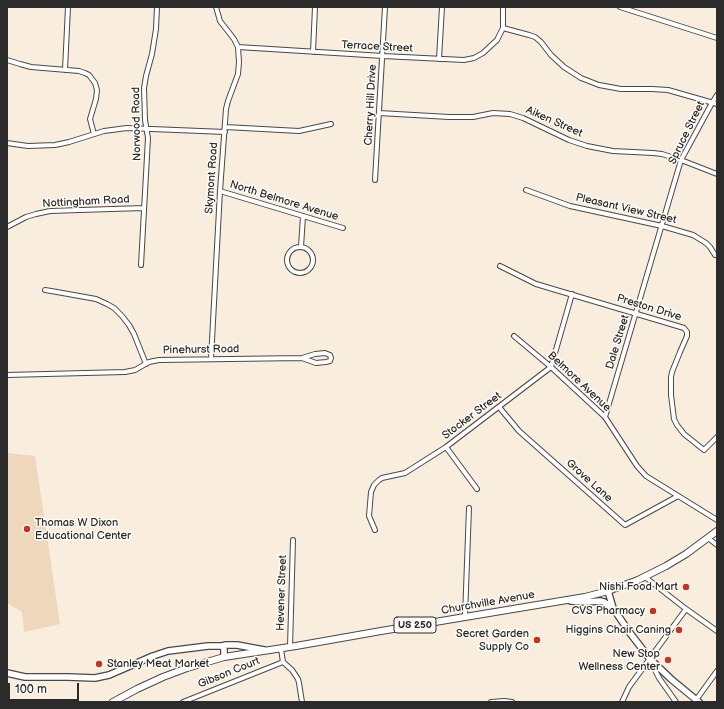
<!DOCTYPE html>
<html>
<head>
<meta charset="utf-8">
<style>
	body { margin:0 }
	#map { position:relative; width:724px; height:709px; overflow:hidden; background:#f9eddd; font-family:"Balsamiq Sans",sans-serif }
	canvas { display:block }
	.frame { position:absolute; inset:0; border:8px solid #2b2b2b; pointer-events:none }
	.scale { position:absolute; left:8px; top:683px; width:71px; height:18px; box-sizing:border-box; border:2px solid #2b2b2b; border-top:0; padding-left:5px; font-size:12px; line-height:14px; white-space:nowrap; color:#2b2b2b; -webkit-text-stroke:3px #fdfcf7; paint-order:stroke }
</style>
</head>
<body>
<div id="map">
<canvas width="724" height="709"></canvas>
<div class="frame"></div>
<div class="scale">100 m</div>
</div>
<script>
const ctx = document.querySelector('canvas').getContext('2d');
ctx.lineJoin = 'round';
function fillPath(path, color) {
  ctx.fillStyle = color;
  ctx.fill(path, 'evenodd');
}
function poly(rows) {
  const path = new Path2D();
  for (const r of rows) {
    if (r.length === 3) {
      path.moveTo(r[0] + r[2], r[1]);
      path.arc(r[0], r[1], r[2], 0, 2 * Math.PI);
      continue;
    }
    path.moveTo(r[0], r[1]);
    for (let i = 2; i < r.length; i += 2) path.lineTo(r[i], r[i + 1]);
  }
  return path;
}
function stroke(path, color, width, dash) {
  ctx.strokeStyle = color;
  ctx.lineWidth = width;
  ctx.lineCap = dash ? 'butt' : 'round';
  ctx.setLineDash(dash || []);
  ctx.stroke(path);
}
function write(font, color, halo, rows, align = 'center') {
  ctx.font = font + ' "Balsamiq Sans",sans-serif';
  ctx.lineWidth = 3;
  ctx.setLineDash([]);
  ctx.textBaseline = 'middle';
  ctx.strokeStyle = halo;
  ctx.fillStyle = color;
  for (const [text, x, y, turn = 0] of rows) {
    ctx.save();
    ctx.translate(x, y);
    ctx.rotate((+turn || 0) * Math.PI / 180);
    ctx.textAlign = isNaN(turn) ? turn : align;
    if (halo) ctx.strokeText(text, 0, 0);
    ctx.fillText(text, 0, 0);
    ctx.restore();
  }
}
const built = poly([
	[7,453,35,456,60,624,24,632,22,612,7,603]
]);
const street = poly([
	[620,7,717,38],
	[503,28,529,35,535,37,541,42,551,55,564,67,581,78,599,85,621,89,652,89,668,90,717,104],
	[238,47,383,56,464,60,474,58,483,53,497,40,503,28,503,7],
	[313,52,315,7],
	[439,59,442,7],
	[7,60,20,64,31,67,79,71,85,73,89,75,95,83,97,90,96,99,90,119,94,134],
	[65,70,68,7],
	[379,113,449,117,473,117,493,113,510,114,523,118,569,140,587,146,613,151,653,153,662,154,681,160,717,174],
	[225,127,299,131,331,124],
	[7,143,28,146,55,145,69,142,104,131,127,128,225,132],
	[375,180,385,7],
	[526,190,570,206,662,226,693,235,706,243,710,247,715,255],
	[220,191,343,228],
	[7,227,26,217,36,214,50,211,80,210,144,208],
	[300,260,13],
	[301,247,303,216],
	[141,265,148,138,145,120,144,88,146,76,152,54,156,29,157,7],
	[500,266,536,284,684,328,687,332,687,336,680,352,672,372,671,377,671,395,674,419,677,425,684,434,704,450,717,437],
	[45,290,57,292,96,299,107,304,114,308,122,316,129,325,134,334,146,364],
	[514,336,551,367,605,417,637,466,646,476,717,520],
	[211,359,220,191,226,109,228,101,238,74,239,62,238,47,234,39,220,21,216,7],
	[7,375,125,372,135,370,149,362,159,360,302,358,315,354,325,353,330,355,331,358,330,361,326,362,316,363,302,358],
	[499,407,519,431,625,525,678,496],
	[605,417,681,160,712,103,717,95],
	[446,447,477,489],
	[375,530,369,516,371,492,374,485,379,480,382,478,405,473,446,447,551,367,572,294],
	[708,538,717,545],
	[645,577,686,609,717,631],
	[465,617,469,508],
	[290,647,293,540],
	[281,649,283,662,292,670,298,679,299,683,302,702],
	[651,662,659,678,676,702],
	[696,700,717,671],
	[183,702,283,662],
	[491,702,504,701,512,702],
	[622,702,629,687,686,609]
]);
const secondary = poly([
	[608,591,613,608,630,633,650,659,671,679,699,702],
	[571,601,586,602,600,601,604,602,613,608],
	[222,646,224,649,224,657],
	[7,673,25,677,68,677,95,678,109,675,153,656,168,651,208,646,222,646,226,645,237,645,264,650]
]);
const primary = poly([
	[113,702,137,689,163,677,187,668,224,657,296,646,381,631,585,597,608,591,638,580,666,566,686,554,717,531]
]);
const markers = [
	[27,529,4,"#c8321e"],
	[686,587,4,"#c8321e"],
	[653,611,4,"#c8321e"],
	[679,630,4,"#c8321e"],
	[537,640,4,"#c8321e"],
	[668,660,4,"#c8321e"],
	[99,664,4,"#c8321e"]
];
const shields = [
	[415,625,42]
];
const shieldNames = [
	["US 250",415,625]
];
const streetNames = [
	["Terrace Street",377,47,3],
	["Cherry Hill Drive",371,105,-87],
	["Aiken Street",554,122,24],
	["Norwood Road",137,124,-91],
	["Spruce Street",687,133,-64],
	["Skymont Road",212,178,-86],
	["North Belmore Avenue",284,201,17],
	["Nottingham Road",86,202,-3],
	["Pleasant View Street",626,209,13],
	["Preston Drive",649,308,17],
	["Dale Street",618,342,-73],
	["Pinehurst Road",201,350,-1],
	["Belmore Avenue",579,382,43],
	["Stocker Street",472,416,-37],
	["Grove Lane",589,481,42],
	["Hevener Street",282,593,-88],
	["Churchville Avenue",488,603,-10],
	["Gibson Court",229,673,-22]
];
const poiNames = [
	["Thomas W Dixon",35,523,"left"],
	["Educational Center",35,536,"left"],
	["Nishi Food Mart",678,587],
	["CVS Pharmacy",645,611],
	["Higgins Chair Caning",671,630],
	["Secret Garden",529,634],
	["Supply Co",529,647],
	["New Stop",660,654],
	["Wellness Center",660,667],
	["Stanley Meat Market",107,664,"left"]
];
fillPath(built, '#eed7bb');
stroke(street, '#4a4846', 6);
stroke(secondary, '#4a4846', 8);
stroke(primary, '#4a4846', 8);
stroke(street, '#fff', 4);
stroke(secondary, '#fff', 5.5);
stroke(primary, '#fff', 6);
for (const [x, y, r, color] of markers) {
  const dot = new Path2D();
  dot.arc(x, y, r, 0, 2 * Math.PI);
  ctx.fillStyle = color;
  ctx.fill(dot);
  stroke(dot, '#fdfcf7', 1.5);
}
for (const [x, y, w] of shields) {
  const box = new Path2D();
  box.roundRect(x - w / 2, y - 8, w, 16, 3);
  ctx.fillStyle = '#fdfcf7';
  ctx.fill(box);
  stroke(box, '#2b2b2b', 1);
}
write('bold 10px', '#2b2b2b', null, shieldNames);
write('11px', '#2b2b2b', '#fdfcf7', streetNames);
write('11px', '#2b2b2b', '#fdfcf7', poiNames, 'right');
</script>
</body>
</html>
